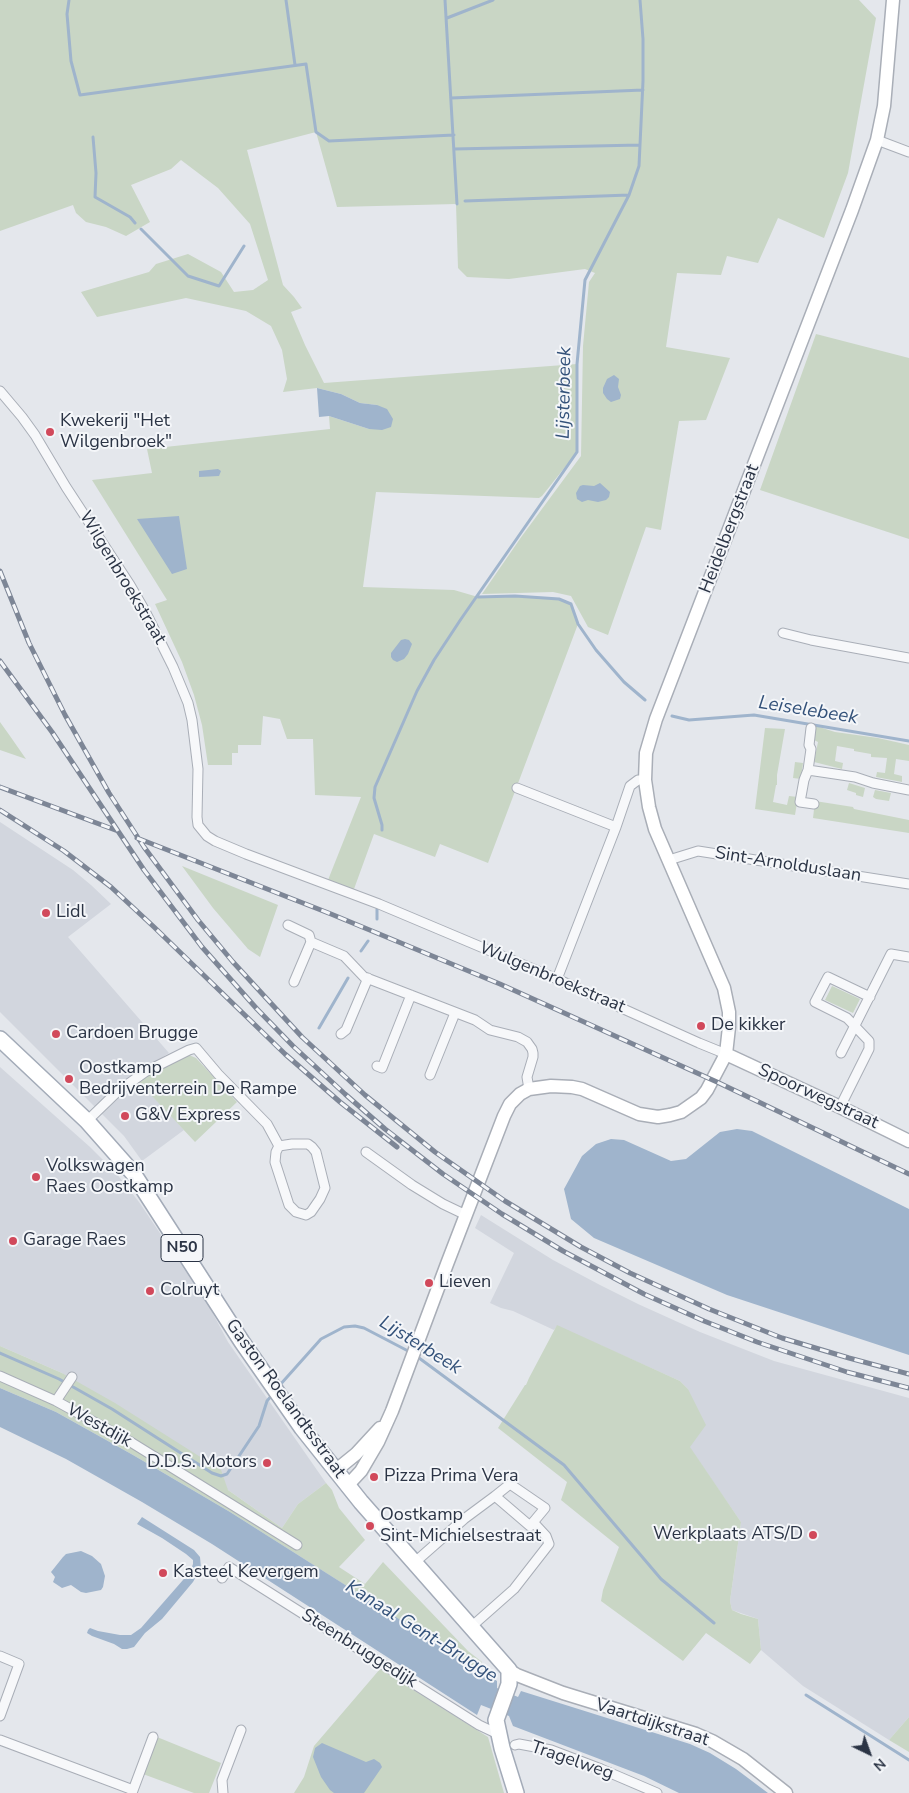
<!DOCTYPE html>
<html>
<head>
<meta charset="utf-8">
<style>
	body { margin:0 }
	#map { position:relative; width:909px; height:1793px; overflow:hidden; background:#e4e7ec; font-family:"Nunito Sans",sans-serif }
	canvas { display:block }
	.north { position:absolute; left:844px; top:1728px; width:50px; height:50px; -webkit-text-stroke:4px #f4f6f9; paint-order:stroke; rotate:138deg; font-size:14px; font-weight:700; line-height:20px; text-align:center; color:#2b3445 }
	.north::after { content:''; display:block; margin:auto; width:18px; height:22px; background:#2b3445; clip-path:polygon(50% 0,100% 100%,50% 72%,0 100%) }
</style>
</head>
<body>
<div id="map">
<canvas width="909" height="1793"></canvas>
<div class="north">N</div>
</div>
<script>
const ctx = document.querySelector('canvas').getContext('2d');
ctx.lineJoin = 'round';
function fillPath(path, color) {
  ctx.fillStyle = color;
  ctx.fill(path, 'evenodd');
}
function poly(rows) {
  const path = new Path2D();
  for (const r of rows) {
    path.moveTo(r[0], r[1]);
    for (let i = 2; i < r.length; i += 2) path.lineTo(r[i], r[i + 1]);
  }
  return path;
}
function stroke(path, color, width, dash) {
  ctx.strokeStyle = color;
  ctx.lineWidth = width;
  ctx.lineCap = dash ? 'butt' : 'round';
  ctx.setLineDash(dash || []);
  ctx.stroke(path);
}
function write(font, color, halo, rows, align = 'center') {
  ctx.font = font + ' "Nunito Sans",sans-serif';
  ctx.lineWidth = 4;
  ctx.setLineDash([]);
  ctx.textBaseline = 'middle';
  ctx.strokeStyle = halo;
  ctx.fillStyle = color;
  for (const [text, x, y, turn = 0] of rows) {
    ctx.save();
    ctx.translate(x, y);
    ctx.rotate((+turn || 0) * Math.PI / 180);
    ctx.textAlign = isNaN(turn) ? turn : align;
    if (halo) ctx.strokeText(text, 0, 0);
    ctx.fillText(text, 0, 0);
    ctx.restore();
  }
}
const built = poly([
	[0,822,73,870,91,885,111,904,68,937,169,1053,134,1076,184,1130,142,1161,124,1136,0,1012],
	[0,1067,90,1147,116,1173,139,1202,209,1306,228,1342,326,1483,298,1504,282,1528,62,1373,0,1346],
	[481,1215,553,1260,600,1285,638,1304,700,1332,774,1361,909,1398,909,1717,889,1740,803,1686,761,1650,758,1619,732,1610,730,1601,741,1522,689,1447,688,1389,680,1381,557,1326,554,1330,513,1311,501,1308,490,1303,514,1253,475,1228]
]);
const green = poly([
	[0,0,490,0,480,5,493,0,859,0,876,18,848,173,824,238,778,218,758,263,727,256,721,275,677,273,666,347,730,358,706,420,679,421,661,530,646,527,608,635,588,627,571,596,553,592,482,594,522,536,581,456,583,346,589,282,595,273,585,269,509,279,467,277,458,268,456,204,337,207,316,132,247,150,283,285,294,297,302,308,291,312,305,345,324,383,577,364,577,452,542,496,539,498,376,492,363,587,454,590,478,597,515,596,559,599,571,604,578,624,488,863,440,844,435,857,374,834,354,889,349,888,328,880,361,797,315,795,313,739,287,739,280,719,263,716,261,745,238,745,238,753,232,753,232,765,208,765,202,725,194,695,182,662,155,604,167,600,92,480,152,473,147,449,330,429,329,416,369,429,377,405,360,403,341,394,317,388,283,392,287,379,282,350,271,326,246,311,186,298,97,317,81,292,149,272,156,264,188,254,221,272,234,292,253,290,268,280,250,224,218,188,181,160,171,169,131,185,150,222,126,236,106,227,86,222,76,213,73,205,0,231],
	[816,334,909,358,909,539,760,490],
	[0,722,10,736,26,759,0,750],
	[816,726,835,732,878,738,909,745,909,761,896,759,894,774,902,776,902,782,876,777,877,772,885,773,887,758,871,757,871,754,854,751,854,749,837,746,835,761,843,763,842,769,814,762,818,742,814,740],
	[765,728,785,729,777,775,777,785,776,785,773,802,787,805,789,796,798,797,795,815,755,809],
	[795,762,803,763,801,779,793,778],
	[849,783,865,788,863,797,856,795,856,793,847,790],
	[875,790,891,793,889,801,876,799,873,797],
	[815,801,853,807,854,809,909,820,909,833,813,818],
	[182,866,278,905,260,957,248,949,213,908],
	[832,986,860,999,853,1013,825,1000],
	[189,1055,196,1058,237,1102,195,1142,137,1080,173,1062],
	[557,1325,680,1381,688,1389,706,1425,690,1447,741,1522,730,1601,732,1610,741,1614,758,1619,761,1650,750,1664,706,1633,683,1661,601,1601,603,1590,619,1547,561,1500,567,1482,498,1428,525,1385,526,1385,529,1378],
	[0,1346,62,1373,115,1403,221,1470,228,1490,282,1528,298,1504,326,1483,332,1490,339,1508,365,1540,339,1567,365,1584,383,1562,468,1651,482,1662,476,1668,230,1512,133,1455,56,1412,0,1388],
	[380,1669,488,1737,504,1793,294,1793,304,1777,314,1746],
	[909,1717,909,1752,889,1740],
	[157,1737,221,1763,209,1793,194,1793,143,1774]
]);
const water = poly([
	[614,375,619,379,618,387,621,395,620,399,611,402,607,399,603,393,603,388,607,379],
	[317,388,341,394,360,403,377,405,387,409,393,419,391,427,382,430,369,429,329,416,319,417],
	[218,469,221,471,219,476,199,477,199,471],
	[600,483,610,492,609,497,606,500,598,502,588,500,582,502,577,499,576,493,580,486,583,485,594,486],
	[179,516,187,569,172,574,137,519],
	[405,639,409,640,412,644,408,654,404,659,397,662,393,660,391,657,391,653,401,640],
	[737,1129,752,1131,909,1209,909,1355,727,1295,594,1238,571,1219,564,1189,582,1156,596,1144,611,1139,624,1140,671,1161,686,1159,720,1132],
	[0,1388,56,1412,133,1455,230,1512,497,1681,497,1688,518,1697,521,1691,690,1744,710,1753,736,1769,768,1793,679,1793,644,1776,513,1726,509,1716,481,1705,477,1715,212,1544,142,1502,66,1459,0,1427],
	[142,1517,194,1550,200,1557,201,1568,193,1582,162,1619,145,1633,134,1647,127,1649,122,1649,114,1644,92,1636,87,1633,88,1630,90,1628,98,1631,120,1635,131,1635,141,1628,190,1572,193,1564,193,1560,186,1554,162,1538,137,1524],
	[81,1551,92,1556,101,1564,105,1576,103,1587,101,1590,86,1593,81,1592,71,1585,62,1588,53,1582,55,1577,51,1572,63,1557,66,1554],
	[322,1743,366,1762,374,1759,380,1763,382,1767,364,1793,334,1793,330,1790,321,1777,313,1757,315,1748]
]);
const stream = poly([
	[69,0,67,14,71,61,80,95,306,64,316,132,329,141,454,135],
	[286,0,295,65],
	[445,0,457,204],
	[447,18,493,0],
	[451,98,643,90],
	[93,137,96,173,95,197,130,217,135,223],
	[454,149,640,145],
	[465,201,629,195],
	[141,229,188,276,219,286,244,246],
	[478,597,515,596,559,599,571,604,578,624,596,650,624,682,645,700],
	[672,716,689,720,754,715,909,741],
	[382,830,382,825,374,798,375,787,417,691,434,660,461,619,577,452,577,364,585,280,629,195,639,166,643,81,643,39,640,0],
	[377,909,377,919],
	[361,951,368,941],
	[319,1028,348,978],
	[0,1353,59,1379,112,1409,212,1473,221,1476,227,1474,259,1426,267,1401,272,1395],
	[415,1355,564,1465,661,1579,714,1623],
	[279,1386,321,1339,344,1327,355,1326,364,1328,410,1352],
	[806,1695,909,1760]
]);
const street = poly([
	[877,140,909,152],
	[0,391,22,417,35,435,66,487,130,585,145,611,173,667,188,703,192,720,198,769,197,817,198,825,207,836,215,841,246,854,379,904,557,979,699,1043,726,1054],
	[783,633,811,640,909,658],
	[811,728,809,745,811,749,808,770,804,780,800,802,814,804],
	[808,770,855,777,873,783,909,790],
	[517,788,616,827],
	[669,860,698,851,909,884],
	[288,925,309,935,311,942],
	[557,979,616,827,630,786,638,780,645,780],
	[294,982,311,942,344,956,364,977,475,1020,490,1030,518,1037,527,1042,532,1049,533,1053,533,1057,527,1077,529,1089],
	[341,1034,346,1030,368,978],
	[841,1053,891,954,909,957],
	[377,1066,382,1068,411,995],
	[430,1075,455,1013],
	[840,1107,869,1049,869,1041,847,1018,815,1002,828,977,870,997],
	[87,1121,117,1092,145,1072,189,1050,196,1048,218,1074,267,1124,279,1146],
	[292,1144,308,1144,312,1147,316,1152,325,1188,320,1199,311,1212,306,1215,296,1212,289,1205,275,1162,276,1152,279,1146,292,1144],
	[366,1152,412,1185,443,1204,466,1215],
	[0,1376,56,1401,129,1441,297,1545],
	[56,1401,72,1377],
	[414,1563,464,1519,495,1496,530,1526,545,1508,510,1484,495,1496],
	[222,1578,229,1567,479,1725,500,1735],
	[471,1627,514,1589,549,1544,546,1536,533,1522],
	[0,1656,19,1664,0,1716],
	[0,1740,133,1790],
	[515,1745,519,1744,551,1750,601,1769,657,1793],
	[132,1793,153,1737],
	[223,1793,222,1780,241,1730]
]);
const secondary = poly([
	[726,1054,840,1107,909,1141],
	[335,1471,356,1454,380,1428],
	[347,1486,361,1471,378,1442,392,1411,447,1264,504,1116,510,1104,520,1094,529,1089,551,1086,572,1087,582,1089,639,1114,658,1117,670,1115,681,1112,701,1098,707,1090,726,1054,729,1027,729,1012,724,988,655,829,649,807,645,780,646,753,656,719,852,210,877,140,884,106,893,0],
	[509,1670,517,1675,563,1693,696,1734,712,1741,743,1759,786,1793]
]);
const primary = poly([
	[0,1039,87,1121,133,1173,242,1342,302,1428,361,1502,509,1670,509,1684,496,1720,502,1748,516,1793]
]);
const rail = poly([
	[0,571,29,643,65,715,109,793,144,847,198,920,233,962,302,1037,365,1095,435,1152,505,1201,581,1247,630,1273,709,1309,782,1338,849,1358,909,1374],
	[0,661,52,732,144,870,202,947,257,1009,293,1046,345,1094,385,1129,443,1174,502,1214,563,1251,644,1294,704,1321,757,1342,847,1372,909,1388],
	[0,787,118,831],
	[0,810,64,851,111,887,154,927,285,1054,340,1102,397,1147],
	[137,838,331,914,500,984,717,1082,909,1174]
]);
const markers = [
	[50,432,5,"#d1495b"],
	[46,913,5,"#d1495b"],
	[701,1026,5,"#d1495b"],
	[56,1034,5,"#d1495b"],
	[69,1079,5,"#d1495b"],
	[125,1116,5,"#d1495b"],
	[36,1177,5,"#d1495b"],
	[13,1241,5,"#d1495b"],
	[429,1283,5,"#d1495b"],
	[150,1291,5,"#d1495b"],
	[267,1463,5,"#d1495b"],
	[374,1477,5,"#d1495b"],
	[370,1526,5,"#d1495b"],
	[813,1535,5,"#d1495b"],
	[163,1573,5,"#d1495b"]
];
const shields = [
	[182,1248,42]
];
const shieldNames = [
	["N50",182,1248]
];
const poiNames = [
	["Kwekerij \"Het",60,422],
	["Wilgenbroek\"",60,443],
	["Lidl",56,913],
	["De kikker",711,1026],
	["Cardoen Brugge",66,1034],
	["Oostkamp",79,1069],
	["Bedrijventerrein De Rampe",79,1090],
	["G&V Express",135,1116],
	["Volkswagen",46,1167],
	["Raes Oostkamp",46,1188],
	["Garage Raes",23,1241],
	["Lieven",439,1283],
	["Colruyt",160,1291],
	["D.D.S. Motors",257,1463,"right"],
	["Pizza Prima Vera",384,1477],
	["Oostkamp",380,1516],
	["Sint-Michielsestraat",380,1537],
	["Werkplaats ATS/D",803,1535,"right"],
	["Kasteel Kevergem",173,1573]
];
const streetNames = [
	["Heidelbergstraat",730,529,-69],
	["Wilgenbroekstraat",122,578,59],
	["Sint-Arnolduslaan",788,865,9],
	["Wulgenbroekstraat",552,978,23],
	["Spoorwegstraat",818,1097,25],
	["Gaston Roelandtsstraat",285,1399,54],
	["Westdijk",99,1426,29],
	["Steenbruggedijk",359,1649,32],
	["Vaartdijkstraat",652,1723,18],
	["Tragelweg",572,1761,19]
];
const waterNames = [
	["Lijsterbeek",565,393,-89],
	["Leiselebeek",808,711,9],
	["Lijsterbeek",420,1346,32],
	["Kanaal Gent-Brugge",421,1632,32]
];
fillPath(built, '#d2d6de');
fillPath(green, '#c9d6c5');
fillPath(water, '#9fb4cc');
stroke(stream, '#9fb4cc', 3);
stroke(street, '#a9aeb7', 11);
stroke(secondary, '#a9aeb7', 15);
stroke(primary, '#a3abb8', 18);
stroke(street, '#f7f8fa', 9);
stroke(secondary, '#fff', 12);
stroke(primary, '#fff', 15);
stroke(rail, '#7d8696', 5);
stroke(rail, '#f4f6f9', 3, [9]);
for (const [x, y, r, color] of markers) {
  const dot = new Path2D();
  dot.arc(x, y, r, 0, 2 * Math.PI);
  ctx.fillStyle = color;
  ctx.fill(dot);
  stroke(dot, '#f4f6f9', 2);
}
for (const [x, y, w] of shields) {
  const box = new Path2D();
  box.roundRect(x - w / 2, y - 13.5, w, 27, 4);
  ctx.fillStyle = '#f4f6f9';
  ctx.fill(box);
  stroke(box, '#2b3445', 1);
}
write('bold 16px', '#2b3445', null, shieldNames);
write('18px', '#2b3445', '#f4f6f9', poiNames, 'left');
write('18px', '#2b3445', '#f4f6f9', streetNames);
write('italic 19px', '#34527a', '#f4f6f9', waterNames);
</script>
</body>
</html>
